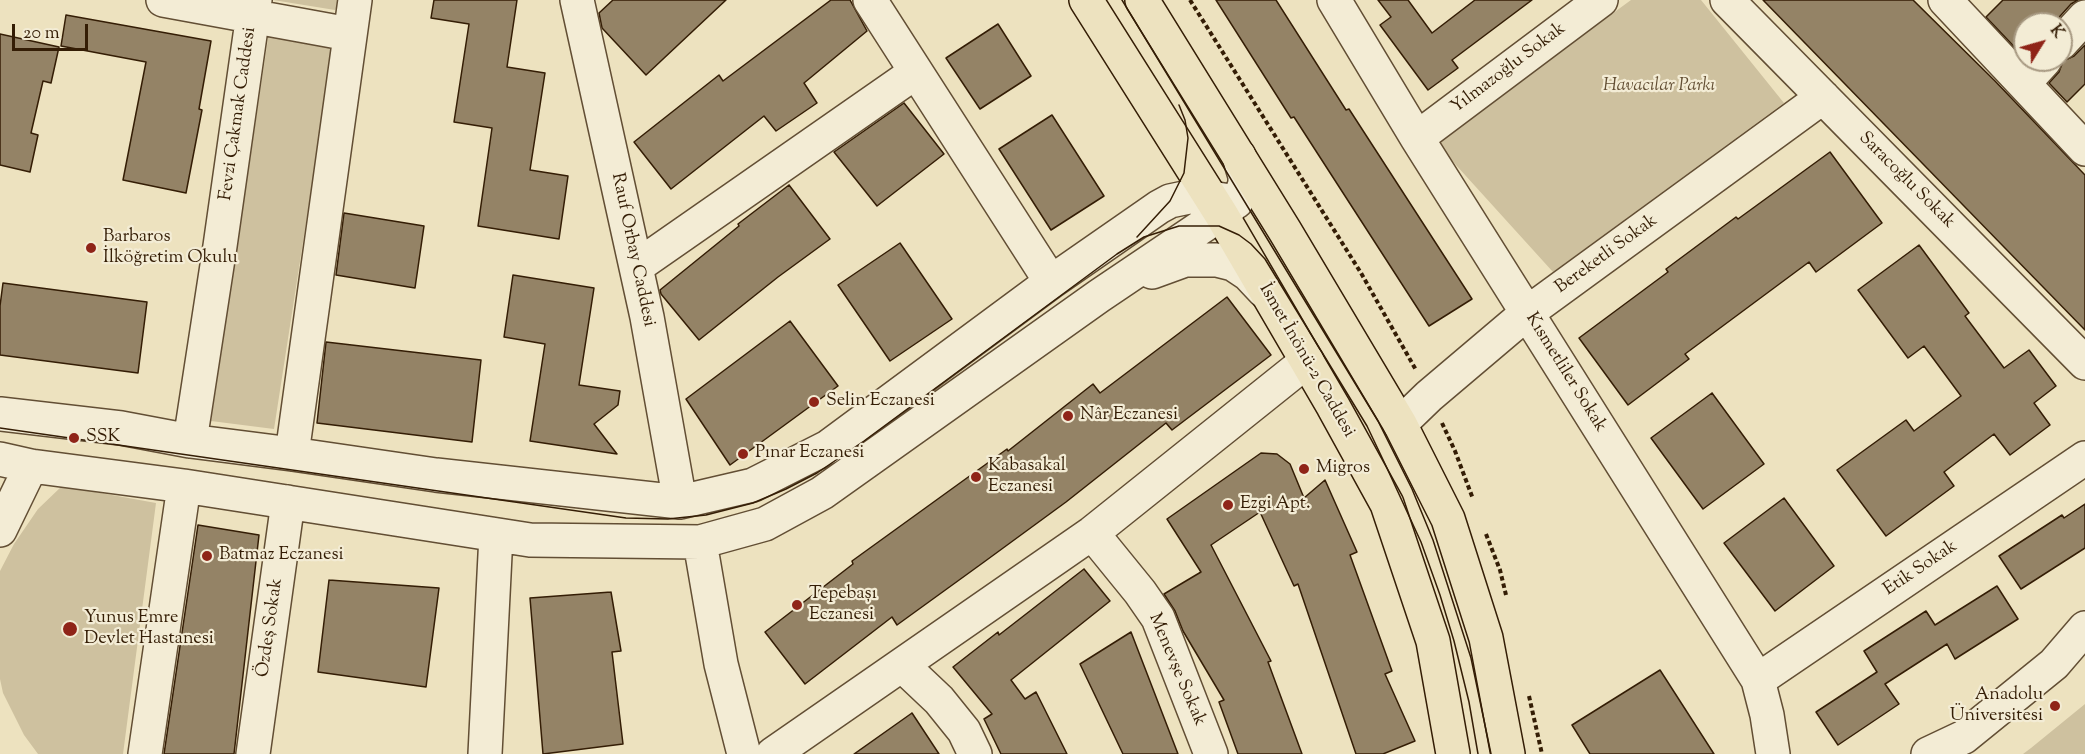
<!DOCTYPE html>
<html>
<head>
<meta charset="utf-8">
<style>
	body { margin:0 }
	#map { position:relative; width:2085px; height:754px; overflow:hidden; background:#ede2bf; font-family:"Sorts Mill Goudy",serif }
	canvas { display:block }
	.north { position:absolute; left:2013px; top:12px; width:60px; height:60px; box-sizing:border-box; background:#f3ecd5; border:2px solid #a79982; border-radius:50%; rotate:53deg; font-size:16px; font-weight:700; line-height:24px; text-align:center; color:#341d05 }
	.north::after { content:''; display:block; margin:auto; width:21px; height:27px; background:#8f2418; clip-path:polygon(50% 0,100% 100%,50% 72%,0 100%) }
	.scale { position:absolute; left:12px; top:24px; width:76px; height:27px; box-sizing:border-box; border:3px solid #341d05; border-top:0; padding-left:8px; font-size:18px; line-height:21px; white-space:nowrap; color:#341d05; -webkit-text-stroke:4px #f3ecd5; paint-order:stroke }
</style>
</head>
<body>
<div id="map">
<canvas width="2085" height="754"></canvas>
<div class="north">K</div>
<div class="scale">20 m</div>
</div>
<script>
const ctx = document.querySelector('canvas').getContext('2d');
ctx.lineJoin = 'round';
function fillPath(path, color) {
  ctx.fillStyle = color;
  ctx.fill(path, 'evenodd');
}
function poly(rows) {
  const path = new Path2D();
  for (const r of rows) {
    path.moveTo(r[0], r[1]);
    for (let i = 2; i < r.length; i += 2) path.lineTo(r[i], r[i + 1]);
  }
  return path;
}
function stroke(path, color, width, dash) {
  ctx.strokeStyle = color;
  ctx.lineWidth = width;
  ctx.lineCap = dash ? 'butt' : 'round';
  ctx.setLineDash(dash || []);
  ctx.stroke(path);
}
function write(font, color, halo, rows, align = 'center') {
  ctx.font = font + ' "Sorts Mill Goudy",serif';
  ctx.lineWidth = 4.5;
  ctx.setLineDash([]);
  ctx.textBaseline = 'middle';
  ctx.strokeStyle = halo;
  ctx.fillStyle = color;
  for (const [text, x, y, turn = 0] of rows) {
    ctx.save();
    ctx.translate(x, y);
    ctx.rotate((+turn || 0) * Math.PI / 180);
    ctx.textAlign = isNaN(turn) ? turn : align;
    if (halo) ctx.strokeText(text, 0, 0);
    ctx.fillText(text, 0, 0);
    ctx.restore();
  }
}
const green = poly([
	[273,0,341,0,335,10],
	[1631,0,1701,0,1784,103,1553,272,1436,143],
	[269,32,334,42,274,429,211,421],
	[62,486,156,503,123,754,38,754,24,735,3,693,0,679,0,571,14,544,38,509],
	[2085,704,2085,754,2023,754,2031,748]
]);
const building = poly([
	[434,0,517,0,507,67,545,73,530,170,568,176,559,239,478,226,492,128,454,122,469,24,431,18,434,0],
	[613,0,726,0,646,75,602,28,599,13,613,0],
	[831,0,850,0,867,31,804,83,817,103,776,131,764,116,671,189,634,142,719,75,723,81,831,0],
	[1216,0,1276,0,1346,110,1349,109,1472,299,1429,326,1294,117,1291,118,1216,0],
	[1378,0,1408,0,1432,33,1475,0,1532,0,1452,60,1458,68,1428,90,1380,25,1391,17,1378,0],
	[1763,0,1913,0,1995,81,2085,175,2085,330,1763,0],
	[2003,0,2078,0,2071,4,2053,24,2025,24,2025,54,2023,56,1986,17,2003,0],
	[66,15,211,41,199,109,202,110,186,193,123,180,146,62,61,46,66,15],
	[998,24,1031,76,980,109,946,58,998,24],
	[0,34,59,47,51,83,43,81,31,133,38,135,30,172,0,165,0,34],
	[2085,45,2085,84,2067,102,2049,83,2059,72,2063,61,2074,56,2085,45],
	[904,103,944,154,877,206,834,152,904,103],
	[1052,115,1104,196,1051,230,999,149,1052,115],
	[1830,152,1882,223,1816,272,1809,262,1685,354,1689,359,1628,405,1579,338,1668,272,1666,269,1736,217,1738,219,1830,152],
	[789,185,830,239,778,277,699,340,661,294,660,290,739,226,738,224,789,185],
	[344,213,424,226,415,288,336,275,344,213],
	[900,243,952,319,890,361,838,285,900,243],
	[1919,245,1969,313,1965,316,2004,368,2029,350,2056,386,2034,403,2050,425,2010,455,1994,434,1944,472,1954,486,1886,536,1837,470,1906,420,1914,431,1961,396,1924,346,1908,358,1858,290,1919,245],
	[513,275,594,288,579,385,620,391,618,405,594,424,617,454,530,441,545,344,504,337,513,275],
	[3,283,147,302,138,373,0,355,0,306,3,283],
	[1227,297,1271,355,1172,430,1166,423,1066,502,984,562,897,625,892,617,805,684,765,632,853,564,852,561,1007,449,1008,451,1093,384,1100,393,1227,297],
	[790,321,838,386,730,465,686,399,790,321],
	[326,342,481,360,472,442,317,423,326,342],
	[1712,393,1764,464,1703,509,1651,438,1712,393],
	[1261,453,1277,454,1290,464,1304,498,1325,480,1357,552,1350,555,1392,671,1385,674,1415,741,1383,754,1356,754,1298,584,1294,586,1260,512,1211,545,1271,661,1268,662,1302,754,1238,754,1219,702,1224,700,1183,631,1175,611,1164,594,1201,572,1167,519,1261,453],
	[1784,498,1834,566,1775,611,1724,543,1784,498],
	[2085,504,2085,548,2021,589,1999,556,2062,515,2064,518,2085,504],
	[198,525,259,535,234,754,164,754,198,525],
	[1084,569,1110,601,1011,680,1025,699,1036,692,1067,754,1001,754,984,719,992,714,953,667,998,632,999,635,1084,569],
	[329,580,439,588,426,687,318,672,329,580],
	[1997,586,2018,619,1955,659,1947,644,1885,684,1899,704,1838,745,1816,712,1877,672,1864,651,1926,611,1935,625,1997,586],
	[611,592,621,651,612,652,623,744,543,754,530,598,611,592],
	[1131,632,1178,754,1123,754,1080,664,1131,632],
	[1660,670,1714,754,1590,754,1572,725,1660,670],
	[912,713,939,754,854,754,912,713]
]);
const path = poly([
	[1190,0,1361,273,1416,370],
	[1442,423,1455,451,1473,499],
	[1486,534,1500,570,1506,595],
	[1529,696,1542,754]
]);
const minor = poly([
	[163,0,349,34],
	[577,0,647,317,680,502],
	[870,0,1051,282],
	[1334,0,1417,138,1758,680,1767,715,1773,754],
	[1727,0,2085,363],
	[1945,0,2085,149],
	[2061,43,2085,17],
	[2024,83,2045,60],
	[1417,138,1601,0],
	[636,267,916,72],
	[1152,272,1185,260,1217,260,1233,264,1248,274,1264,291],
	[0,414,121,428,190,441,292,454,436,475,680,502,753,485,828,447,1051,282,1159,207,1170,201,1189,197,1211,198,1236,202],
	[1400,424,1429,396,1527,313,1823,97],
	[190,441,220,246,255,0],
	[292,454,355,0],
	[0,459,31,466,184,486,530,540,700,542,765,524,822,493,1099,296,1228,209,1241,195,1245,184,1245,176,1239,156],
	[0,530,31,466],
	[1092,533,1140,592,1158,618,1211,754],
	[700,542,721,664,744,754],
	[902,665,939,700,964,731,975,754],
	[1758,680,2085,458],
	[145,754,184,486],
	[253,754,288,502],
	[485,754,496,535],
	[773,754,1092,533,1307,361],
	[1928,754,1964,737,2054,664,2085,628]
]);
const major = poly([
	[1086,0,1221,214,1333,406,1387,504,1433,641,1453,754],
	[1142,0,1285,231,1400,424,1448,519,1486,638,1508,754]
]);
const tram = poly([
	[1122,0,1378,421,1412,489,1433,540,1471,658,1491,754],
	[1137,237,1170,201,1184,173,1188,138,1185,120,1179,105],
	[0,428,626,518,668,519,706,515,753,503,786,489,817,473,864,441,1117,254,1144,237,1179,226,1219,226,1239,235,1251,244,1265,259,1367,426,1386,466,1421,542,1440,595,1454,641,1469,702,1478,754]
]);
const markers = [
	[91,248,6,"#8f2418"],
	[814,402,6,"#8f2418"],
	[1068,416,6,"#8f2418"],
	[74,438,6,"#8f2418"],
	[743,454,6,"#8f2418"],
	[1304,469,6,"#8f2418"],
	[976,477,6,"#8f2418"],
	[1228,505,6,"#8f2418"],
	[207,556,6,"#8f2418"],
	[797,605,6,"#8f2418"],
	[70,629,8,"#8f2418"],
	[2055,706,6,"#8f2418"]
];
const streetNames = [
	["Yılmazoğlu Sokak",1509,69,-37],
	["Fevzi Çakmak Caddesi",239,114,-82],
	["Saracoğlu Sokak",1906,181,45],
	["Rauf Orbay Caddesi",632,250,78],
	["Bereketli Sokak",1607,255,-36],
	["İsmet İnönü-2 Caddesi",1306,361,60],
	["Kısmetliler Sokak",1565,373,58],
	["Etik Sokak",1921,569,-34],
	["Özdeş Sokak",271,628,-82],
	["Menevşe Sokak",1176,670,67]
];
const parkNames = [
	["Havacılar Parkı",1659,87]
];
const poiNames = [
	["Barbaros",103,238],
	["İlköğretim Okulu",103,259],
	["Selin Eczanesi",826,402],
	["Nâr Eczanesi",1080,416],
	["SSK",86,438],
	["Pınar Eczanesi",755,454],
	["Kabasakal",988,467],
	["Eczanesi",988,488],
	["Migros",1316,469],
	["Ezgi Apt.",1240,505],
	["Batmaz Eczanesi",219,556],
	["Tepebaşı",809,595],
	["Eczanesi",809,616],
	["Yunus Emre",84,619],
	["Devlet Hastanesi",84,640],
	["Anadolu",2043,696,"right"],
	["Üniversitesi",2043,717,"right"]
];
fillPath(green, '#cec19f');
fillPath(building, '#948366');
stroke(building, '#341d05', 1.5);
stroke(minor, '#624e34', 36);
stroke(major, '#341d05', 36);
stroke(path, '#341d05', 4, [4.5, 3]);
stroke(minor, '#f3ecd5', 33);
stroke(major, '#ede2bf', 33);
stroke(tram, '#341d05', 1.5);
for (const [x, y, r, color] of markers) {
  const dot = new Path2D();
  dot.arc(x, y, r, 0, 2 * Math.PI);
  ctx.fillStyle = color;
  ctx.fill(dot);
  stroke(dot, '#f3ecd5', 2);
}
write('18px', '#341d05', '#f3ecd5', streetNames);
write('italic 18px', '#624e33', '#f3ecd5', parkNames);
write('18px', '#341d05', '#f3ecd5', poiNames, 'left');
</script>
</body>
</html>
